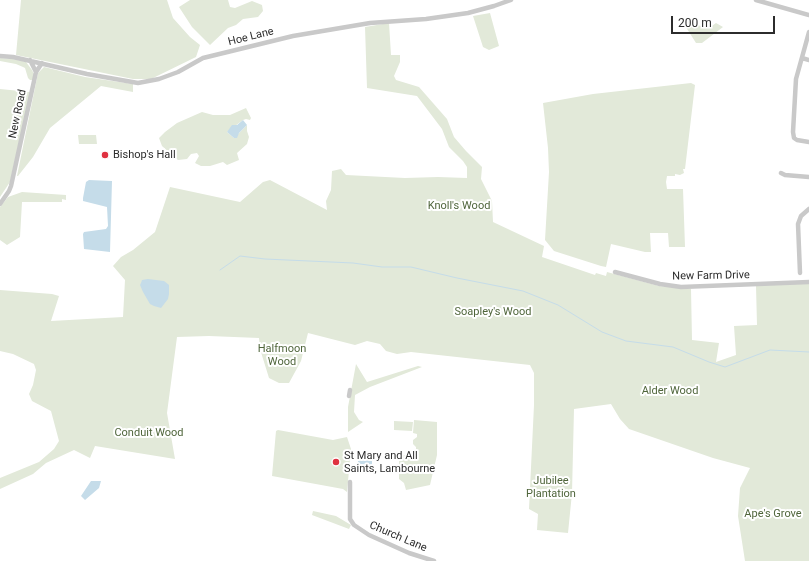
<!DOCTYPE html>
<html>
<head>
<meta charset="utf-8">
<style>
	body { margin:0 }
	#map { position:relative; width:809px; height:561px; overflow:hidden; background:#fff; font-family:Roboto,sans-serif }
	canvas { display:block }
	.scale { position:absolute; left:671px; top:16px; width:104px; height:18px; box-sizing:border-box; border:2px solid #2c2c2c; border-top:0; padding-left:5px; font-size:12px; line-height:14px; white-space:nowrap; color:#2c2c2c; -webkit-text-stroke:3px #fff; paint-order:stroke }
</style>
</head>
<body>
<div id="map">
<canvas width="809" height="561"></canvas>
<div class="scale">200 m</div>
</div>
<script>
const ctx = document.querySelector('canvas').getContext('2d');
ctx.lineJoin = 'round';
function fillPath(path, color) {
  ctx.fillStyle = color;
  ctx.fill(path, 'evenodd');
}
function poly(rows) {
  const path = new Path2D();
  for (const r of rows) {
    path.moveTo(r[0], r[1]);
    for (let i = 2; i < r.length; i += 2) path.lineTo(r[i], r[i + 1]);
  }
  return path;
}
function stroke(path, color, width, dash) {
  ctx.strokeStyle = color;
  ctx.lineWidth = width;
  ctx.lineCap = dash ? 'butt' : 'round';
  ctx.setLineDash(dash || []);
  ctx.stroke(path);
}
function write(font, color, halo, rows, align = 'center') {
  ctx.font = font + ' Roboto,sans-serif';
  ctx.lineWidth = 4;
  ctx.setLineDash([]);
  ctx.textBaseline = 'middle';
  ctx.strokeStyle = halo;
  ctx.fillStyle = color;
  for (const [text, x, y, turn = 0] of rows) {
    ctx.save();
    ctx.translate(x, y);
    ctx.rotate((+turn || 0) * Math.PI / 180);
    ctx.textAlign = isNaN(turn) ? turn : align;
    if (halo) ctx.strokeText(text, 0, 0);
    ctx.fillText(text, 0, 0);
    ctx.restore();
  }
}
const green = poly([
	[21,0,167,0,173,18,190,37,200,45,196,57,151,79,133,79,16,55],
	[190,0,228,0,230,7,235,8,252,1,262,5,263,11,258,17,243,19,236,25,228,28,210,45,192,27,179,7],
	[490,13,499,46,489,50,483,47,473,16],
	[686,19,697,25,709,28,716,23,723,27,702,43,696,43,684,24],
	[389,23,391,55,400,55,400,62,394,76,396,80,419,87,447,119,454,137,466,151,482,167,481,179,492,201,493,222,544,246,542,257,595,275,596,273,606,276,607,272,659,286,691,289,692,340,719,343,716,362,736,355,734,326,757,325,756,286,809,282,809,561,745,561,738,516,740,488,750,468,713,458,629,429,620,419,611,404,574,409,572,493,568,533,537,530,538,514,529,509,534,405,534,373,530,365,411,352,397,354,386,351,380,344,367,341,355,345,308,333,301,361,289,383,279,383,269,378,260,349,259,338,209,336,177,337,167,413,175,459,95,446,90,458,74,450,46,463,33,474,0,489,0,478,39,462,54,449,59,441,51,411,32,401,29,394,33,385,36,370,34,364,13,354,0,351,0,290,52,294,59,296,51,321,123,317,125,280,113,266,121,257,133,250,155,232,170,187,240,202,263,182,270,180,327,210,326,201,331,190,332,171,341,169,346,175,405,178,438,177,467,178,467,167,463,161,449,147,442,129,417,96,367,88,365,27],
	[0,58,13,59,26,62,32,70,34,74,33,80,30,80,28,78,25,68,23,67,16,64,0,61],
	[44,67,85,77,133,84,133,92,101,86,50,128,33,157,18,176,17,176,38,73],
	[691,83,695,85,685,169,683,169,684,173,680,175,675,174,675,176,667,176,666,182,667,189,683,189,685,247,669,247,668,233,650,233,651,252,645,252,611,244,606,267,601,266,554,251,545,240,549,172,548,148,543,103,593,94],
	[0,89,30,92,10,182,0,197],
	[246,108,251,118,250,120,246,119,243,120,227,132,234,138,247,125,247,131,249,137,247,144,237,153,239,160,227,165,223,162,210,166,201,166,195,163,199,156,197,153,191,154,187,159,178,160,162,146,159,138,165,132,177,123,202,112,213,115,230,115],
	[78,135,96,135,97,144,79,144],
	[22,192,66,195,66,200,62,199,62,202,22,202,20,237,7,245,0,240,0,207,8,197],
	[356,364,367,382,418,366,422,367,370,387,355,395,354,412,359,420,363,422,348,432,348,407],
	[414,420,437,422,437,455,430,485,406,490,404,483,399,479,399,455,407,455,408,459,416,458,416,447,413,444,413,440,417,437,417,434,413,433],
	[394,421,413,422,412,431,394,430],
	[278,430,333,440,347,437,351,449,347,492,343,489,272,476,276,431],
	[313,511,336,516,351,525,349,529,312,515]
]);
const water = poly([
	[243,120,247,125,239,133,237,138,234,138,227,132,232,125,237,125],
	[89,180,112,181,110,252,84,249,83,234,84,232,106,229,108,226,107,207,83,201,83,198,86,182],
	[148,279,164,281,169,285,169,294,168,299,161,308,154,306,150,304,143,292,140,285,141,283,142,280],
	[365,457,369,458,372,461,372,470,371,473,361,474,359,473,357,469,358,461],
	[91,481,101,481,99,488,85,500,81,496]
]);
const stream = poly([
	[220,270,240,256,265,259,353,263,382,267,411,267,457,278,523,291,558,305,602,332,626,341,673,347,709,362,725,367,770,350,809,352]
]);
const minor = poly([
	[756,0,809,15],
	[809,32,796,79,793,132,794,138,797,140,809,142],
	[0,56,13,57,87,74,138,83,159,79,178,72,203,58,293,36,370,23,426,19,468,13,494,6,511,0],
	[802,58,809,60],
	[30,60,36,72],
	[781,173,785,175,809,177],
	[0,204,9,191,11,186,36,72,42,63],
	[615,272,660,284,681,287,809,282],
	[800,273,798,224,801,216,809,209],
	[349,396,350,390],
	[350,482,350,519,354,525,369,535,409,553,434,561]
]);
const markers = [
	[105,155,4,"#df3140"],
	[336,462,4,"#df3140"]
];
const streetNames = [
	["Hoe Lane",251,37,-14],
	["New Road",18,114,-78],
	["New Farm Drive",711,276,-1],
	["Church Lane",398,537,23]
];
const poiNames = [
	["Bishop's Hall",113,155],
	["St Mary and All",344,456],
	["Saints, Lambourne",344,469]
];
const parkNames = [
	["Knoll's Wood",459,206],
	["Soapley's Wood",493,312],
	["Halfmoon",282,349],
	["Wood",282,362],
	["Alder Wood",670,391],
	["Conduit Wood",149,433],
	["Jubilee",551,481],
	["Plantation",551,494],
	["Ape's Grove",773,514]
];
fillPath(green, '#e2e9d9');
fillPath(water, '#c5dce9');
stroke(stream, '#c5dce9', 1);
stroke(minor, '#c9c9c9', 4.5);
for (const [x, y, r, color] of markers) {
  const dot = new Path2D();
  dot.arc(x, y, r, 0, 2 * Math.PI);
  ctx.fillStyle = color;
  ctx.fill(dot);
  stroke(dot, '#fff', 1.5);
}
write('11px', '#2c2c2c', '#fff', streetNames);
write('11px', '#2c2c2c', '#fff', poiNames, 'left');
write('11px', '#4f653b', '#fff', parkNames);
</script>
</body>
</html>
